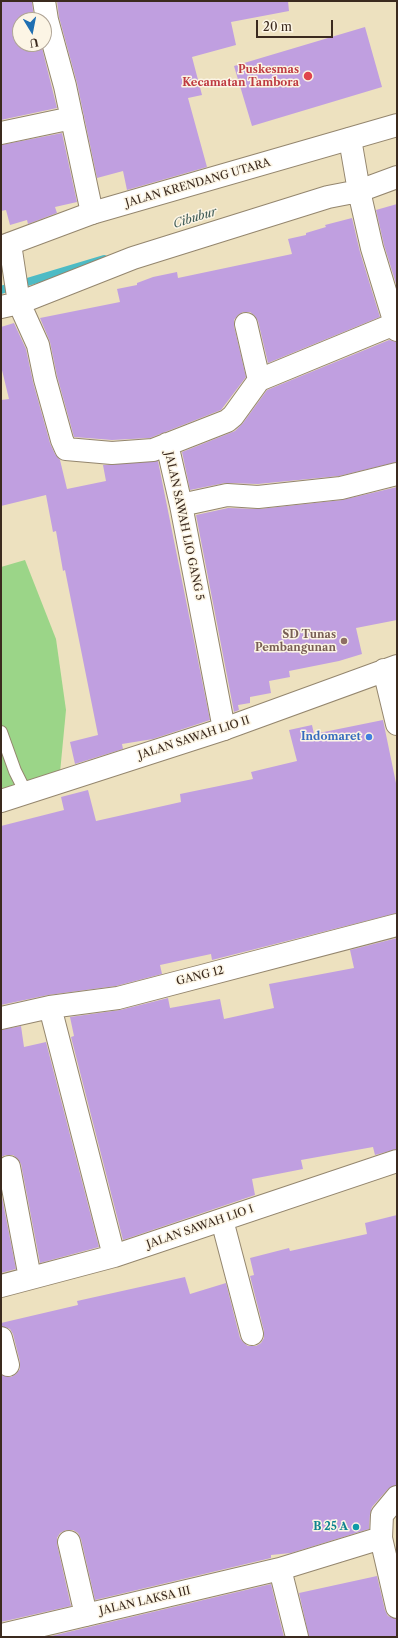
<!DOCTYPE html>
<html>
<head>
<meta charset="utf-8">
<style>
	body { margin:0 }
	#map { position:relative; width:398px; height:1638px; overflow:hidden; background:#ede1bf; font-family:"Libre Caslon Text",serif }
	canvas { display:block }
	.frame { position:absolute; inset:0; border:2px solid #3b2a1e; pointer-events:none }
	.north { position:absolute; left:12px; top:12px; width:40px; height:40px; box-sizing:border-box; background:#fcf5e5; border:1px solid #afa495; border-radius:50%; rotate:170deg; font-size:11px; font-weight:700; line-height:16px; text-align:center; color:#3b2a1e }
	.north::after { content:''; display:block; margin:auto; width:14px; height:18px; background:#1f6fb2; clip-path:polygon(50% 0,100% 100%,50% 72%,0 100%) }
	.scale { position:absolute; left:256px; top:20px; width:77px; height:18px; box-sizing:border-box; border:2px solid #3b2a1e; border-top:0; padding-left:5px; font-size:12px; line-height:14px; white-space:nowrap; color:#3b2a1e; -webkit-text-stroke:3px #fcf5e5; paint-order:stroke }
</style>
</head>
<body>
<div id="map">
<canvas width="398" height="1638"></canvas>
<div class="frame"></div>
<div class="north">U</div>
<div class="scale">20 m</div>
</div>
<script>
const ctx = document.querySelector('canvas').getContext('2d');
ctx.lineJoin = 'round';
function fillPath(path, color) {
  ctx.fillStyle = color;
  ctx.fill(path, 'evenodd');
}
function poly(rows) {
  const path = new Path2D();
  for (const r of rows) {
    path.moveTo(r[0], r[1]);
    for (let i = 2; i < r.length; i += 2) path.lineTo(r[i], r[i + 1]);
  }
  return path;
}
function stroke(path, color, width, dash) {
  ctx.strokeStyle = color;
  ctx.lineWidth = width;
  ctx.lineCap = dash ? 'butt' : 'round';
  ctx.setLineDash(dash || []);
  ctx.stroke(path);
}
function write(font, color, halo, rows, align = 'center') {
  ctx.font = font + ' "Libre Caslon Text",serif';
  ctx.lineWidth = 3;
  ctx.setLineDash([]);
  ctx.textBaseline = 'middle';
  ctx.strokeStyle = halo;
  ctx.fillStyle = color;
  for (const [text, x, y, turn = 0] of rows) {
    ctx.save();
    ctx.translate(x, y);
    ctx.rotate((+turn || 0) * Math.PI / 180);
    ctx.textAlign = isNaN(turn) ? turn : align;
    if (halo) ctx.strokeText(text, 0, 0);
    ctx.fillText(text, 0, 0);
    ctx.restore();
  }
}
const green = poly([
	[25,560,56,639,66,710,59,783,1,795,1,567]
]);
const stream = poly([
	[1,290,104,259]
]);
const building = poly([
	[1,1,32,1,34,20,20,20,20,44,41,44,57,108,1,120],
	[57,1,288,1,289,11,231,22,236,45,192,57,202,95,188,98,207,167,127,190,123,171,97,178,77,83,59,17],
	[365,27,382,87,252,126,234,66],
	[62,133,77,202,55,207,57,213,28,224,27,220,10,225,6,210,1,211,1,145],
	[397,204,397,287,384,245,376,210],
	[352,218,360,252,380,317,268,363,258,321,255,316,250,312,243,312,238,315,234,320,234,326,246,377,221,410,150,438,112,440,74,437,57,376,50,342,40,318,120,302,117,289,137,285,137,283,153,277,177,272,178,278,292,254,288,239,306,235,306,233,326,227,325,225],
	[14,323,26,349,33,382,50,443,55,454,60,460,67,489,106,481,103,465,158,461,210,720,153,739,122,744,123,749,75,764,70,742,98,735,65,570,63,571,56,531,53,532,46,495,1,506,1,400,9,399,1,366,1,327],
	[389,340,397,342,397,462,339,476,258,484,225,483,190,490,182,452,235,431,243,423,267,390],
	[397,487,397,620,356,628,362,654,339,661,289,671,290,677,269,681,271,693,250,697,250,703,238,705,239,710,234,712,196,515,228,508,259,509,342,500],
	[383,720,397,788,397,913,212,960,211,954,160,965,162,974,116,986,48,995,1,1005,1,826,64,810,61,797,88,790,96,821,181,802,180,794,253,779,251,772,297,761,289,730,312,725,314,734],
	[397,938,397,1149,375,1155,373,1147,301,1160,303,1169,252,1179,255,1195,123,1240,71,1037,74,1036,70,1017,120,1010,168,998,170,1008,220,999,224,1019,274,1008,269,984,354,968,350,950],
	[21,1026,24,1047,46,1042,99,1247,40,1263,21,1164,18,1159,13,1155,6,1155,1,1157,1,1030],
	[1,1192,16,1269,1,1273],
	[397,1215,397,1485,388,1489,372,1507,370,1514,369,1529,291,1553,271,1555,271,1558,95,1600,81,1539,78,1533,73,1530,66,1530,60,1533,57,1538,57,1544,71,1606,1,1622,1,1375,11,1377,16,1374,20,1369,20,1362,13,1334,10,1329,1,1326,1,1323,78,1305,77,1301,185,1277,190,1294,226,1283,240,1338,243,1342,248,1346,256,1346,261,1343,264,1338,264,1331,250,1276,254,1275,250,1258,289,1248,290,1251,367,1234,365,1223],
	[377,1576,385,1610,388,1616,397,1619,397,1637,309,1637,299,1593],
	[271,1584,284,1637,47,1637,89,1627]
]);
const service = poly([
	[1,732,15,771,26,793]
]);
const minor = poly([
	[44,1,47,20,65,86,92,213],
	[1,133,72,118],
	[350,139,359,191,372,248,397,330],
	[10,244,19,303,38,345,45,379,62,440,66,449,112,453,153,450,227,421,233,416,259,380,397,323],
	[1,307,19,303,133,258,328,197,359,191,397,177],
	[246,324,259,380],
	[167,444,181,505,224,729],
	[181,505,227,495,258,497,341,488,397,474],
	[50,1007,114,1256],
	[1,1018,50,1007,118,998,397,925],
	[9,1167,30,1278],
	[222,1220,252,1334],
	[1,1286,114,1256,397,1161],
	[1,1338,8,1365],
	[397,1497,382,1515,381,1538,397,1607],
	[69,1542,86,1615],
	[280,1569,297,1637],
	[1,1635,280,1569,381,1538]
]);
const tertiary = poly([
	[1,247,92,213,397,125],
	[384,670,397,724],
	[1,801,224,729,397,666]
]);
const markers = [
	[308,76,5,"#e0444e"],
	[344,641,4,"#8d6e63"],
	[369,737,4,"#3f7fe0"],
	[356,1527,4,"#0f9aa8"]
];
const healthNames = [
	["Puskesmas",299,70],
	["Kecamatan Tambora",299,83]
];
const streetNames = [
	["JALAN KRENDANG UTARA",198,183,-16],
	["JALAN SAWAH LIO GANG 5",184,526,78],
	["JALAN SAWAH LIO II",194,738,-18],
	["GANG 12",200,976,-14],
	["JALAN SAWAH LIO I",200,1227,-19],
	["JALAN LAKSA III",145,1601,-13]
];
const educationNames = [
	["SD Tunas",336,635],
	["Pembangunan",336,648]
];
const shopNames = [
	["Indomaret",361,737]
];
const cultureNames = [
	["B 25 A",348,1527]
];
const waterNames = [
	["Cibubur",195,218,-17]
];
fillPath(green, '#9bd588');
stroke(stream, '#4dbbc5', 8);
fillPath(building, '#c09fe0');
stroke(service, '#94866e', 14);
stroke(minor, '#94866e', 24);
stroke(tertiary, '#94866e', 24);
stroke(service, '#fff', 12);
stroke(minor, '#fff', 22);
stroke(tertiary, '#fff', 22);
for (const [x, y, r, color] of markers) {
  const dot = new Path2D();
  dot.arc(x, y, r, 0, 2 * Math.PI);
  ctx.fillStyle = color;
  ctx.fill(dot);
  stroke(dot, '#fcf5e5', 1.5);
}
write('bold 11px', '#be3a42', '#fcf5e5', healthNames, 'right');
write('11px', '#3b2a1e', '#fcf5e5', streetNames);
write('bold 11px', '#785e54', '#fcf5e5', educationNames, 'right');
write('bold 11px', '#366cbe', '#fcf5e5', shopNames, 'right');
write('bold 11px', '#0d838f', '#fcf5e5', cultureNames, 'right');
write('italic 12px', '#415d58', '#fcf5e5', waterNames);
</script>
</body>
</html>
